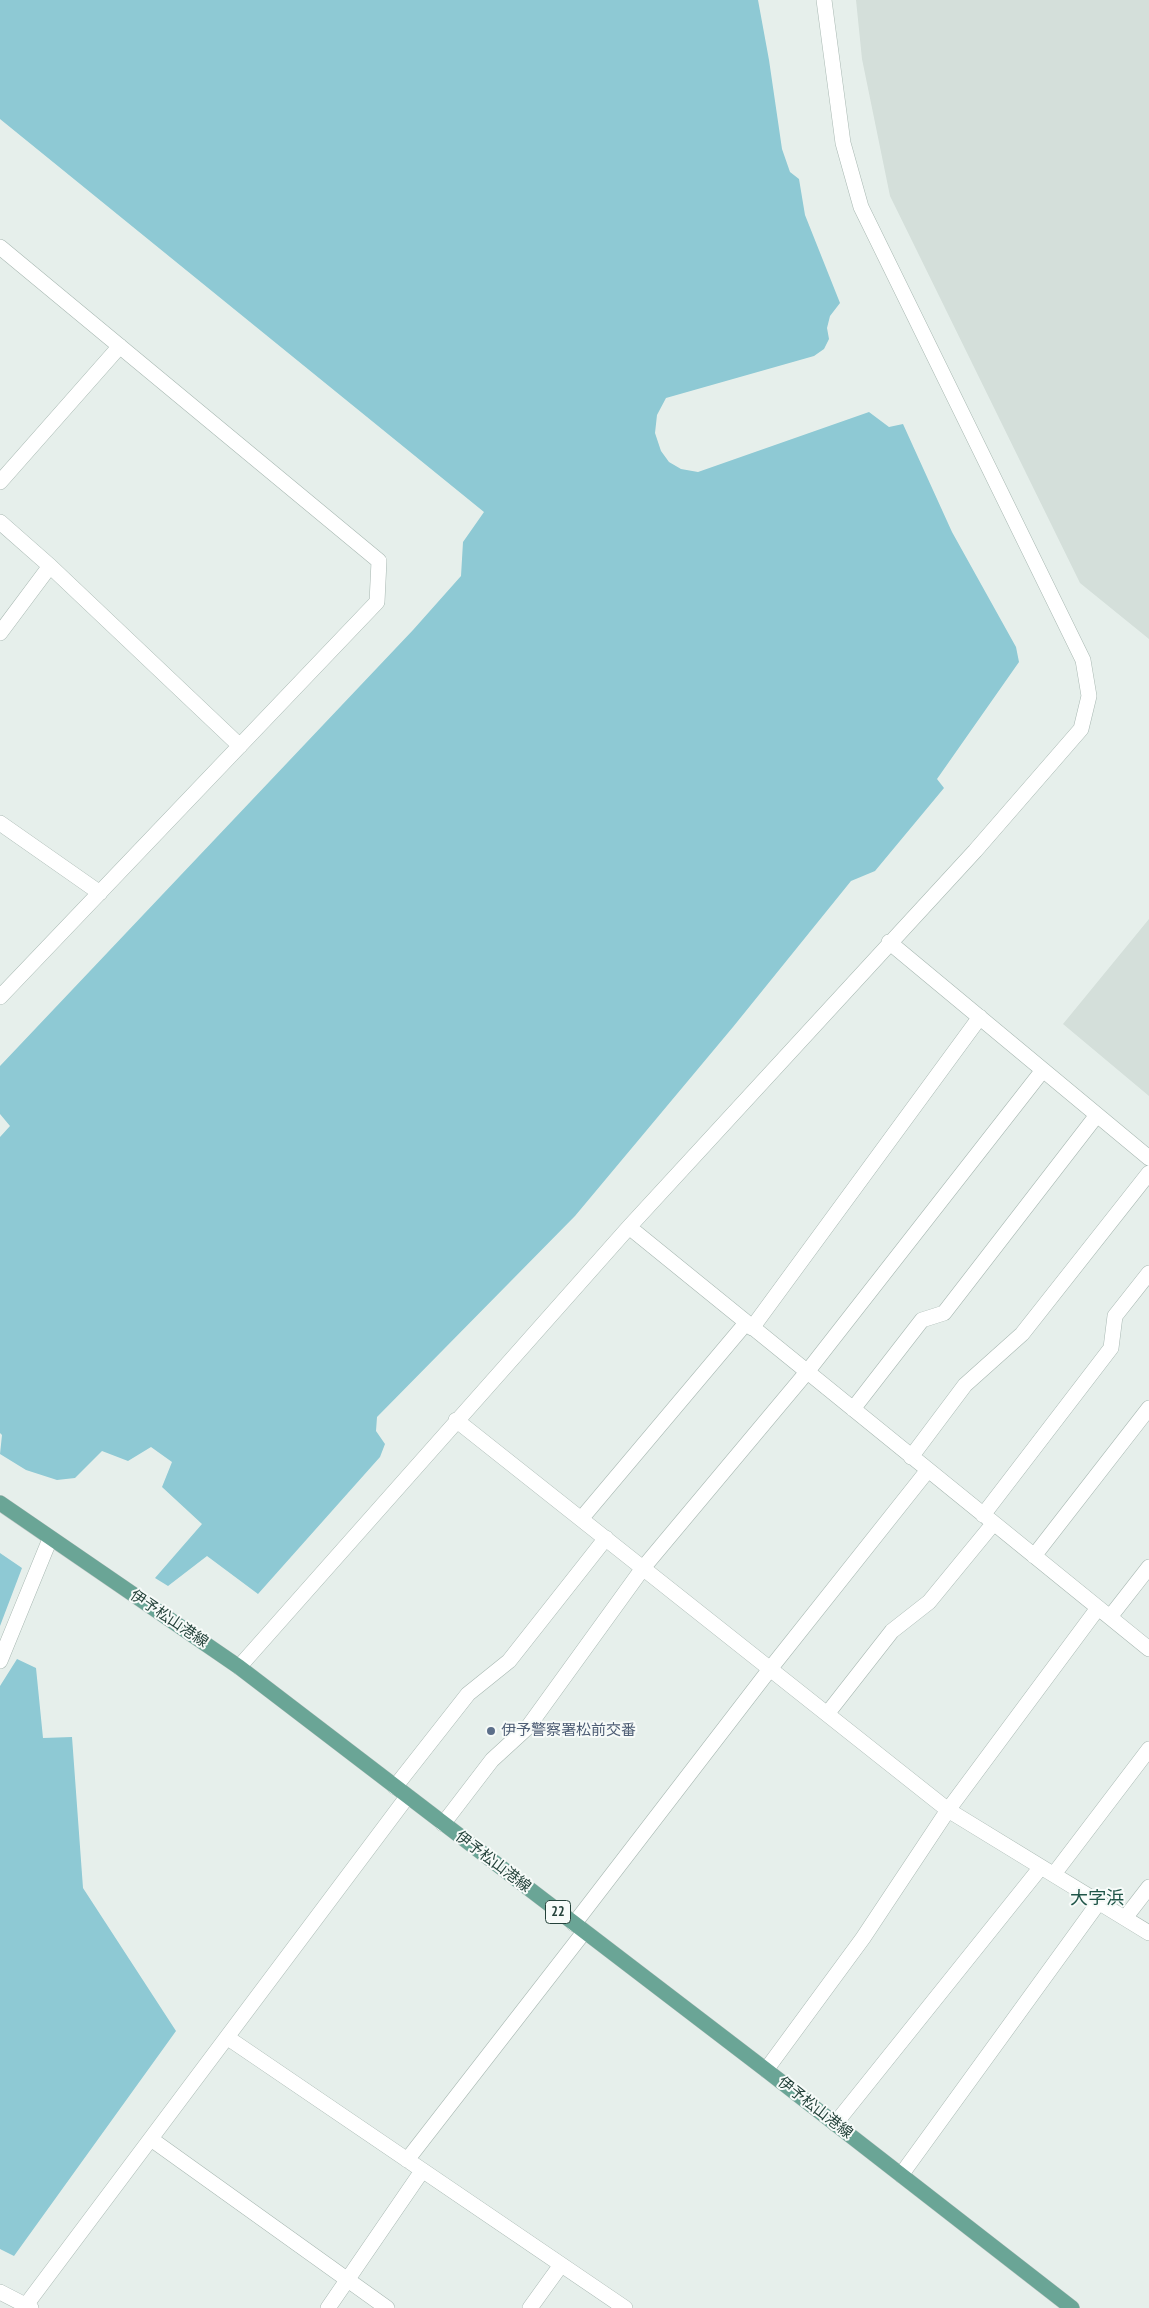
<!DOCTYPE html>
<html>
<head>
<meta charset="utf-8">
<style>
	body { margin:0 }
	canvas { display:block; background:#e6efeb }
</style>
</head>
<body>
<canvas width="1149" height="2308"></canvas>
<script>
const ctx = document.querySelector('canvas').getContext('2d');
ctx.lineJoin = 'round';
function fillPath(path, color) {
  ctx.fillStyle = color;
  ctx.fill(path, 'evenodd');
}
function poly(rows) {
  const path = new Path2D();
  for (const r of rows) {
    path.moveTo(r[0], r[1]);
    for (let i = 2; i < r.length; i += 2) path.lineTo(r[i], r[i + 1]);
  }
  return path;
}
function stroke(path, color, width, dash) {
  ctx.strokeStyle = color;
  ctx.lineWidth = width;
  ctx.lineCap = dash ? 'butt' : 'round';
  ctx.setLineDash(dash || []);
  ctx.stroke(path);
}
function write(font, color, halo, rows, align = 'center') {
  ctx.font = font + ' "PT Sans Narrow","Noto Sans JP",sans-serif';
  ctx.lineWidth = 4;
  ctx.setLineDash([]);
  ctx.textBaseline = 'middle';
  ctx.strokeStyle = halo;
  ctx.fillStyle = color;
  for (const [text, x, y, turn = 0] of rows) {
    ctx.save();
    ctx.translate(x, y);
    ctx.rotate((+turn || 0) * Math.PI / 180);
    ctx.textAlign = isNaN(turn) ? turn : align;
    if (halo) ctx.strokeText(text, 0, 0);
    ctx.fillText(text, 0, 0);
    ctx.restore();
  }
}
const built = poly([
	[856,0,1149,0,1149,639,1080,583,890,196,862,59],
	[1149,919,1149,1096,1063,1024]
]);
const water = poly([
	[0,0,758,0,769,60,782,149,790,172,799,179,805,215,840,303,830,316,827,328,829,339,824,349,814,356,666,398,657,415,655,433,661,451,669,462,681,469,698,472,869,412,889,427,903,424,952,532,1016,647,1019,662,937,779,944,788,875,871,851,881,733,1027,575,1216,377,1417,376,1431,385,1444,380,1457,258,1594,207,1556,168,1586,155,1578,202,1524,162,1487,172,1462,151,1447,128,1461,102,1451,75,1478,57,1480,26,1470,0,1454,2,1435,0,1433,0,1137,10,1126,0,1114,0,1066,413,630,461,576,463,542,484,512,0,119],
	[0,1553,22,1568,0,1626],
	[17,1659,36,1668,43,1738,72,1737,83,1888,176,2031,14,2256,0,2249,0,1686]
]);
const minor = poly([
	[0,247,379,561,377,602,0,997],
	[0,482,120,346],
	[0,522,50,566,240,746],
	[0,633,50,566],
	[0,823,100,893],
	[889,942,1149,1158],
	[629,1227,1149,1649],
	[752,1328,980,1017],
	[853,1409,922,1320,944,1313,1097,1115],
	[456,1420,948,1810,1149,1933],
	[911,1457,965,1385,1022,1334,1149,1173],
	[983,1515,1111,1348,1115,1316,1149,1273],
	[581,1519,746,1323],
	[1034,1556,1149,1408],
	[1110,1617,1149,1567],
	[0,1661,50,1539],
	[239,1667,629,1227,975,851,1081,729,1089,696,1083,660,861,207,843,143,824,0],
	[827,1714,892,1631,929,1602,993,1524],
	[395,1787,468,1694,509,1661,606,1538],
	[443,1824,492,1760,528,1727,643,1568,807,1372,1043,1070],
	[1054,1874,1149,1749],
	[1125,1918,1149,1887],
	[574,1924,770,1669,928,1470],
	[228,2038,625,2308],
	[766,2070,863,1938,948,1810,1098,1608],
	[835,2124,1041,1867],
	[151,2139,387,2308],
	[407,2160,584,1932],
	[901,2175,1099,1902],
	[0,2292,31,2308],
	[26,2305,407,1797],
	[328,2308,422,2171],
	[530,2308,561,2265]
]);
const primary = poly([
	[0,1503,239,1667,766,2070,1072,2308]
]);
const markers = [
	[491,1731,5,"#5c6f8a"]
];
const shields = [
	[558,1912,25]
];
const shieldNames = [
	["22",558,1912]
];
const streetNames = [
	["伊予松山港線",169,1619,34],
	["伊予松山港線",493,1862,37],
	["伊予松山港線",815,2108,38]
];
const serviceNames = [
	["伊予警察署松前交番",501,1731]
];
const quarterNames = [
	["大字浜",1097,1899]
];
fillPath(built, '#d4dfda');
fillPath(water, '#8ec9d4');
stroke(minor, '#a8b8b2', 16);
stroke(primary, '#c2cac8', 16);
stroke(minor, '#fff', 15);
stroke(primary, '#6aa596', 15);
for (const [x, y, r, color] of markers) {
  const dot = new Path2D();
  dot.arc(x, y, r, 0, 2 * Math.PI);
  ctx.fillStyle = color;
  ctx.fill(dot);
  stroke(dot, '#f7fbf9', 2);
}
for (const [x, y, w] of shields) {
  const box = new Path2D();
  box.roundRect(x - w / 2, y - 11.5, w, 23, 4);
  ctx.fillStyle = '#f7fbf9';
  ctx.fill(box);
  stroke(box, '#24423a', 1);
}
write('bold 14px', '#24423a', null, shieldNames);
write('15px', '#24423a', '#f7fbf9', streetNames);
write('15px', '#4e5e75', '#f7fbf9', serviceNames, 'left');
write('18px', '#1f5548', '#f7fbf9', quarterNames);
</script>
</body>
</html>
